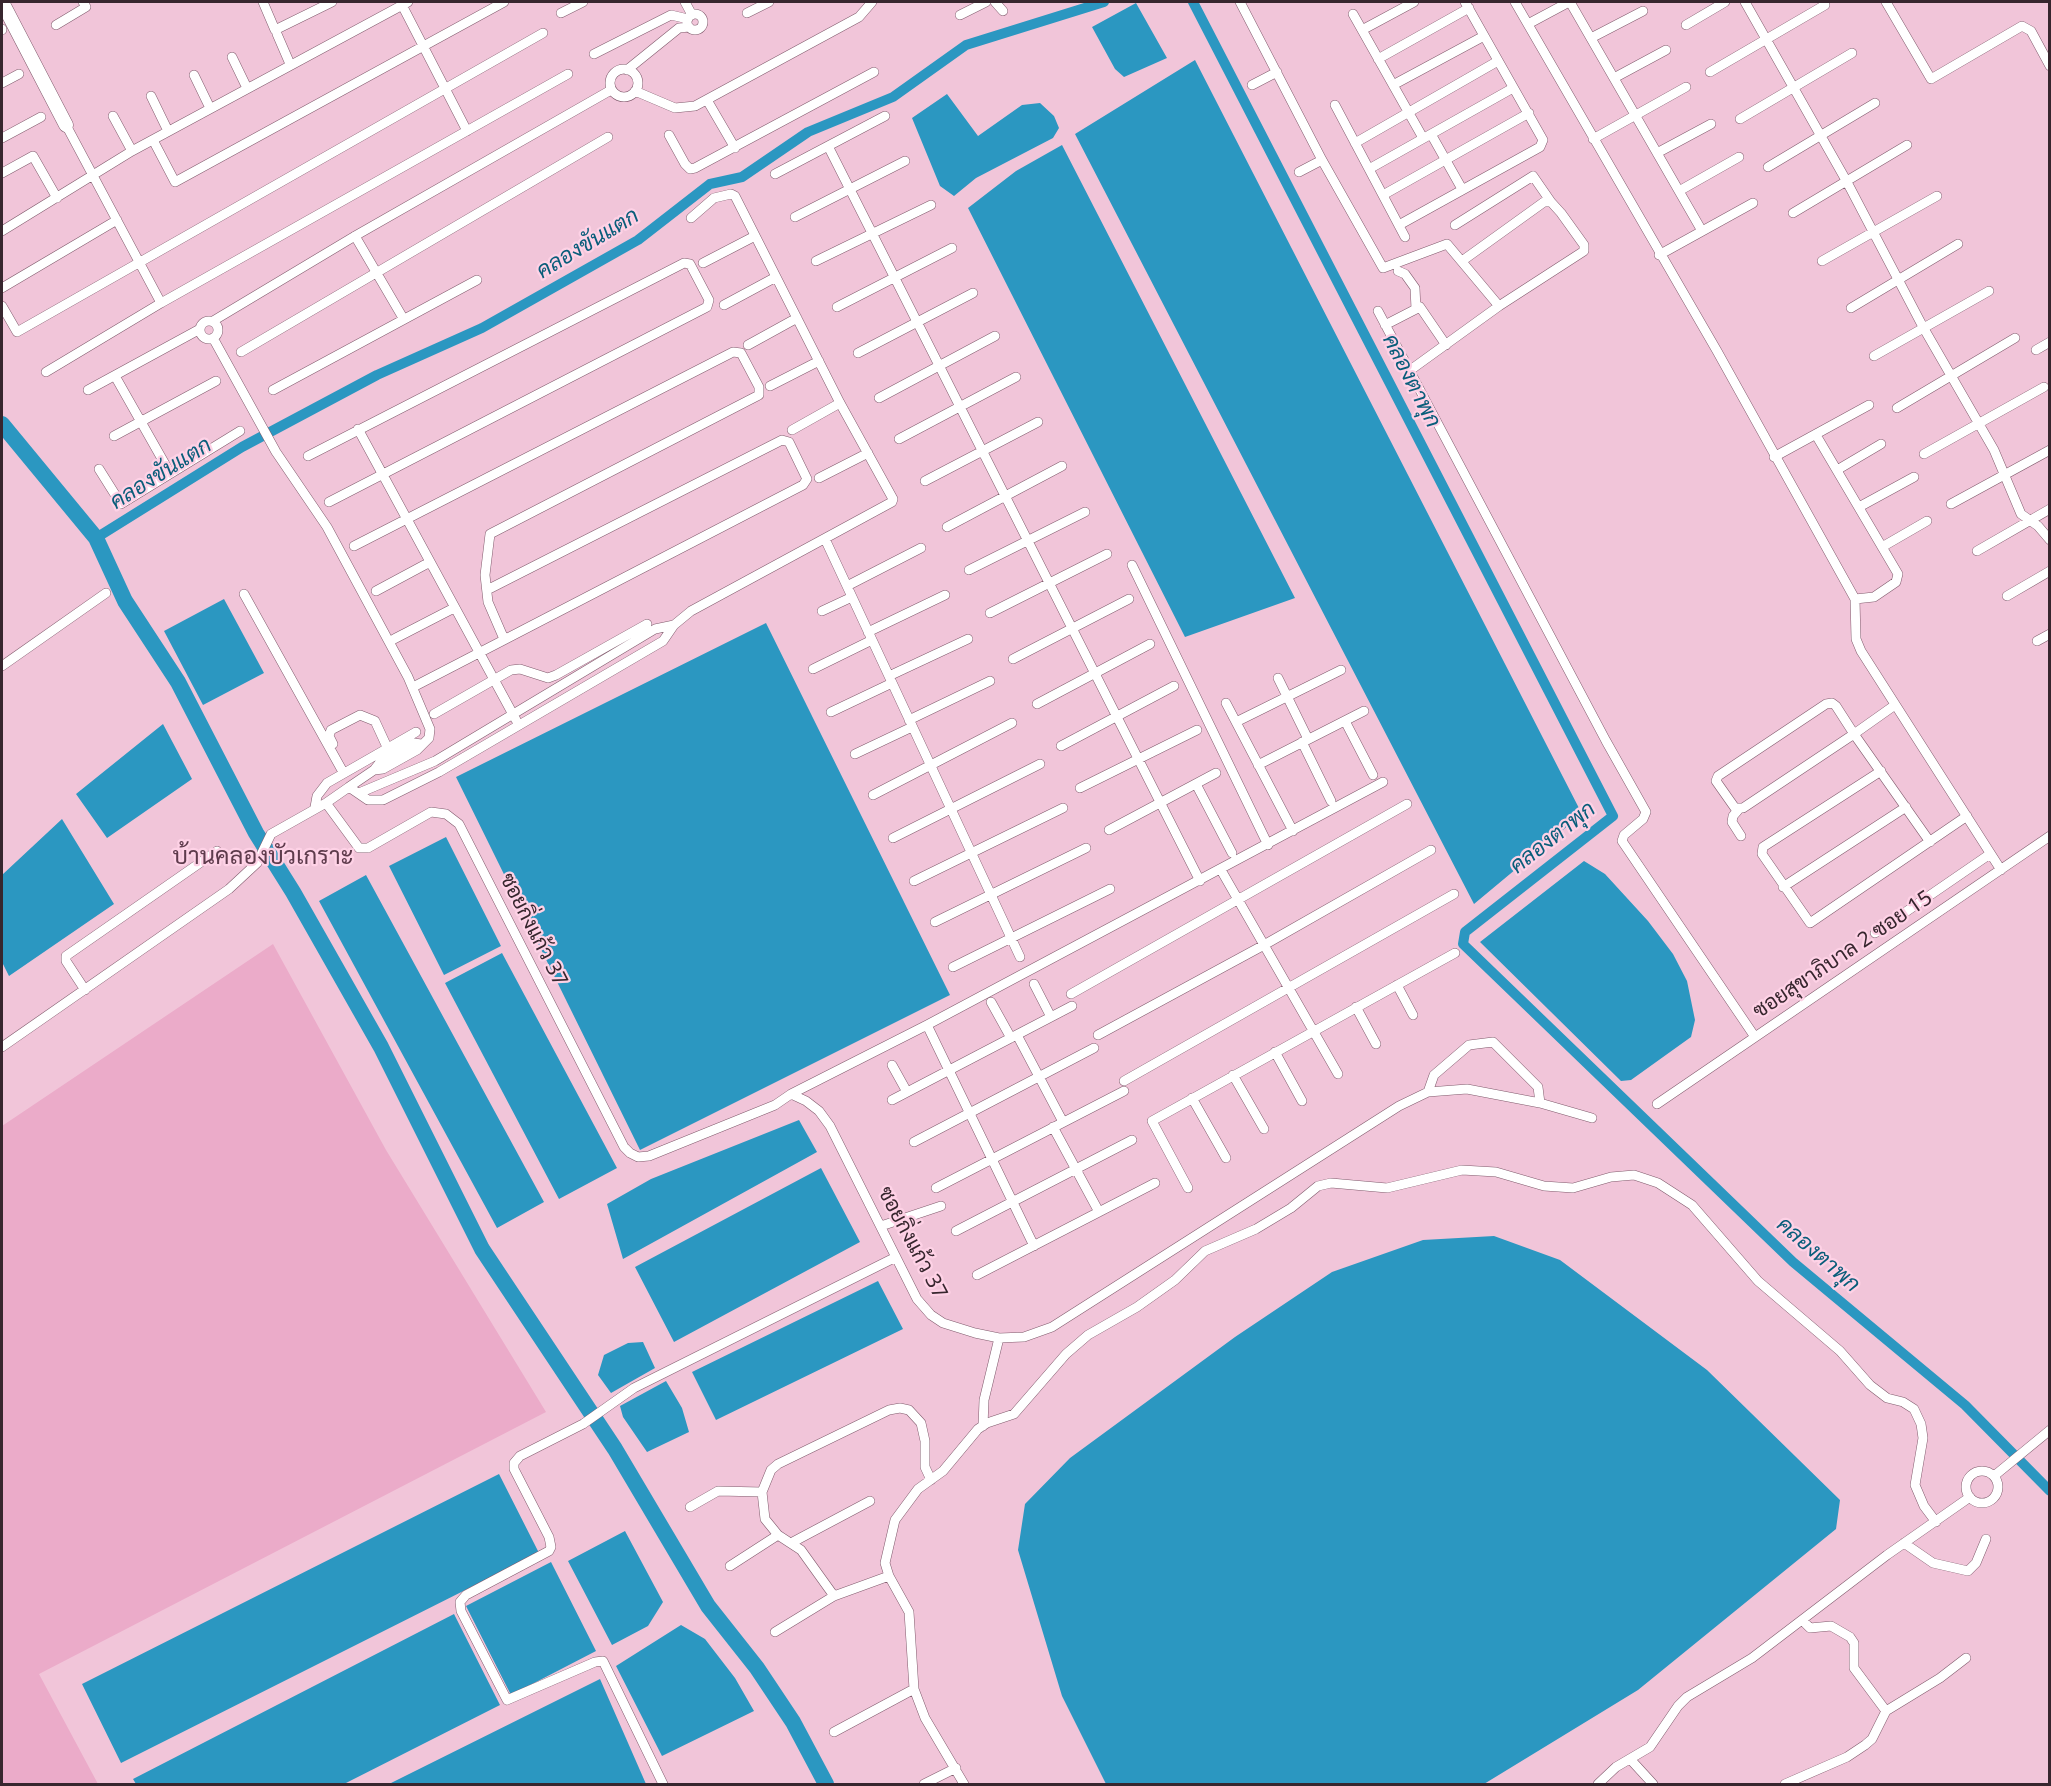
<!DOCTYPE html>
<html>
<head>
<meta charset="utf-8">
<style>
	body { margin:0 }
	#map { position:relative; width:2051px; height:1786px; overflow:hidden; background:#f1c5d9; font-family:"Noto Sans",sans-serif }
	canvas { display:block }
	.frame { position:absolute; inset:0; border:3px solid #37262e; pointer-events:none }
</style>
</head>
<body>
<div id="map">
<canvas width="2051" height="1786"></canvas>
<div class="frame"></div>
</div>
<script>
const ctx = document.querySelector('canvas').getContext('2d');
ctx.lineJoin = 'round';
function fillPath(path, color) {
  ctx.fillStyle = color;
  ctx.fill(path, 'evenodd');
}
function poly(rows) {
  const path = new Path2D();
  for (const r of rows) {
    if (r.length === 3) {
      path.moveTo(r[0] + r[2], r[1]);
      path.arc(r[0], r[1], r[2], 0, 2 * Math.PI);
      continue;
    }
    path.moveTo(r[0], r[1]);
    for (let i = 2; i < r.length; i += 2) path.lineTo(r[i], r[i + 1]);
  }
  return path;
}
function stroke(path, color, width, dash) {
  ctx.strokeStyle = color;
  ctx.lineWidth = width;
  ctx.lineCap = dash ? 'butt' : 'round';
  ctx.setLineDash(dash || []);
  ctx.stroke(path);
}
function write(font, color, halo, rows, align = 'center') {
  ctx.font = font + ' "Noto Sans",Sarabun,sans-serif';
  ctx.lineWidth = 4.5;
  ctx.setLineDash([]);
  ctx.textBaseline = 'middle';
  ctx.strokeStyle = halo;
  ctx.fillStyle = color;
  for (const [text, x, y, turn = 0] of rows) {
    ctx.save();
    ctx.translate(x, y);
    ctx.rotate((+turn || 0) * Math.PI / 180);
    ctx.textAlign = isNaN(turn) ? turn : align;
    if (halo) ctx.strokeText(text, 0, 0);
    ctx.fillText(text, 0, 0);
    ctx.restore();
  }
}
const green = poly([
	[273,944,386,1150,546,1412,39,1674,98,1784,2,1784,2,1126]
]);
const water = poly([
	[1136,3,1167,58,1124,77,1115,69,1092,27],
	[1195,60,1582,814,1474,904,1075,134],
	[947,94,978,136,1022,105,1040,103,1054,116,1059,128,1053,138,976,178,954,196,940,186,912,118],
	[1062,145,1295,598,1185,637,968,208,1016,171],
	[224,599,264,673,203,705,164,631],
	[766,623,950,995,640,1150,456,777],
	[163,724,192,779,107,838,76,794],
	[62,819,114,904,9,976,2,962,2,875],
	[446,837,501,946,444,975,389,866],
	[1584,861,1605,874,1648,921,1673,954,1687,981,1695,1020,1691,1037,1631,1080,1621,1081,1480,942],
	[366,875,544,1202,497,1228,319,901],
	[502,953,617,1168,559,1199,445,983],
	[799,1120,817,1152,623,1259,607,1204,651,1179],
	[821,1168,860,1242,674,1342,635,1267],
	[1494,1236,1560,1260,1707,1370,1840,1500,1836,1529,1638,1690,1484,1784,1106,1784,1062,1696,1018,1550,1025,1504,1070,1458,1235,1337,1332,1272,1423,1240],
	[878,1281,903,1329,716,1420,692,1372],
	[643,1342,655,1368,611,1393,598,1375,604,1355,628,1343],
	[666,1381,682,1408,689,1432,647,1452,623,1417,620,1406],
	[499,1474,539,1553,121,1763,82,1684],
	[625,1531,663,1602,648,1626,612,1645,568,1561],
	[551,1562,596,1651,511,1695,466,1606],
	[454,1614,500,1705,344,1784,136,1784,133,1779],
	[681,1625,705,1639,735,1678,754,1711,662,1756,616,1666],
	[600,1679,646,1784,389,1784]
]);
const canal = poly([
	[1193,2,1613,816,1465,932,1463,944,1793,1262,1965,1405,2050,1491],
	[96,538,242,447,377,375,482,328,638,240,710,184,742,177,808,132,893,97,966,45,1104,2]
]);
const river = poly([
	[2,424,96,538,125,601,178,682,256,833,293,892,381,1047,482,1249,615,1449,708,1606,757,1668,793,1722,826,1784]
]);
const street = poly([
	[263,2,275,30,332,2],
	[685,2,692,15],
	[995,2,1003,11],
	[1240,2,1322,160,1383,268,1447,244,1499,306,1409,371],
	[1515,2,1717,351,1855,599,1856,639,1861,651,2001,870],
	[1570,2,1702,231],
	[1745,2,1847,182,1923,327,1994,450,2021,514,2038,526,2050,540],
	[1886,2,1931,79,2022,26,2031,31,2050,66],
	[402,5,467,131],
	[561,13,583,2],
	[747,13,769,2],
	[1353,14,1423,138],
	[695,22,8],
	[960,15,986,2],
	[1528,24,1569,2],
	[56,25,86,7,83,2],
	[1686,25,1725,2],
	[2,30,2,29],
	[1362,30,1414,2],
	[277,34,290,64],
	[1591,38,1643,11],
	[594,54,671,15,688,19],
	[232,57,247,88],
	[1378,59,1469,8],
	[624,83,14],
	[627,70,679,28,689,27],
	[1710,72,1825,5],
	[194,75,210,108],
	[1614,78,1666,50],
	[2,83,19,74],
	[1252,85,1277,72],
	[1393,85,1484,36],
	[635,91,675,108,695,106,859,17,872,2],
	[151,96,168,131],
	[707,100,735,148],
	[1335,105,1405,237],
	[113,116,132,151],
	[1740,119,1852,53],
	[66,125,161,303],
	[1431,134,1462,189],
	[669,135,685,164,690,169,695,168,874,72],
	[2,138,41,117],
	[1593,139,1686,87],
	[153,140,175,182,504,2],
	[1355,143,1498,61],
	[828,146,1200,881],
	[1657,153,1711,124],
	[1768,167,1875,103],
	[1369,169,1513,88],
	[1299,172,1322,160],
	[2,173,33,156,57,198],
	[775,174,885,116],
	[1679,191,1739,157],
	[1383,195,1529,113],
	[1793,213,1907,145],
	[795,217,905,161],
	[1399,225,1540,147,1543,140,1465,2],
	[1455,225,1533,176,1551,202],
	[2,231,132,151,408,2],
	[355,236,403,318],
	[1659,255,1753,203],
	[816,261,931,205],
	[1462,261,1544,202,1551,202,1561,213,1584,245,1584,251,1499,306],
	[1822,261,1937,196],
	[703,263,755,236],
	[1398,271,1405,274,1415,288,1416,309],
	[2,288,117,220],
	[724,305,776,277],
	[2,306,17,332,543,33],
	[837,307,952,248],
	[1851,308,1958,244],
	[1378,311,1606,741,1646,812,1643,819,1624,835,1622,841,1755,1037],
	[209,330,9],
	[213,321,355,236,611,90],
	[1385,325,1420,307,1446,345],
	[213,338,276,452,327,527,408,677,430,729,429,738,417,750,383,769,374,770,349,787],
	[748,345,797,318],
	[2036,350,2050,342],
	[241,352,608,137],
	[858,353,973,293],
	[1874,356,1989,291],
	[46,372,161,303,568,74],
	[115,376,170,473],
	[770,386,819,361],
	[88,390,200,329],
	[273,390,477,280],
	[879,398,995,336],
	[1897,408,2015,338],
	[358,429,516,720],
	[792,430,840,403],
	[1816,435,1898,574,1896,582,1874,597,1855,599],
	[114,436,216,381],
	[899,439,1016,377],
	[1924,454,2044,387],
	[308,456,684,263,690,264,709,300,707,307,329,502],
	[1774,457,1869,405],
	[99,469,121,504,240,431],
	[1837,470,1881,444],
	[819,478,868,453],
	[925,481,1038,422],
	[1951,504,2050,450],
	[1859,507,1914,477],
	[947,527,1062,466],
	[825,539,1020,957],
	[354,546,733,352,741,353,759,387,759,395,490,534,485,575,488,602,504,639],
	[1882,547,1927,521],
	[1977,551,2050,509],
	[1132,565,1268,845],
	[969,570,1085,512],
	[847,586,921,548],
	[376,591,430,562],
	[244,594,343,772],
	[2007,596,2050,571],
	[822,611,852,597],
	[990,613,1107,554],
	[868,632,945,595],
	[394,639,454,608],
	[2037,641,2050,634],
	[1013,659,1129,599],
	[2,666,106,593],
	[813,669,872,640],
	[889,676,968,639],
	[1278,678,1308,739],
	[417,685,803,485,807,479,789,442,782,440,487,590],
	[1226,703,1293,831],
	[1037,704,1150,644],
	[1895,705,1854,734,1743,808,1735,808,1716,781,1718,776,1826,704,1832,703,1836,706,1854,734,1930,842],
	[831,712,892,683],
	[434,714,511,670,520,669,548,678,556,675,647,624],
	[909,720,990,681],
	[1345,721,1373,775],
	[1236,722,1341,670],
	[1302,742,1331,801],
	[333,744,329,736,331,730,360,715,375,721,387,747],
	[1061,746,1174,686],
	[855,754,912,727],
	[1258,765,1364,711],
	[374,770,381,761,414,743,421,744],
	[1881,771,1763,847,1762,854,1810,923,1967,816],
	[1196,784,1232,853],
	[1080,788,1197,730],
	[359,793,435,761,655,629,674,625],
	[873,795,1012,723],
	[326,803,349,787,368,800,383,800,439,772,663,641,674,625,691,611,892,502,893,499,840,403,735,196,731,194,714,198,691,218],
	[315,807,317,796,327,783,416,732],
	[1739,809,1733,816,1732,822,1741,836],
	[1109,830,1216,773],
	[893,838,1040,764],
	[1221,870,1338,1074],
	[914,881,1063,808],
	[1783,887,1906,807],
	[935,922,1086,848],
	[1875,933,1990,854],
	[953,967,1110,889],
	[1034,984,1051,1017],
	[1397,985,1413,1015],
	[85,990,66,961,66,956,217,851],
	[1071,994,1407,804],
	[991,1002,1011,1038],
	[1356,1007,1376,1044],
	[927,1025,1034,1246],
	[1017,1035,1063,1122],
	[1098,1035,1264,945,1431,850],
	[2,1047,229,889,257,863,271,834,326,803,359,848,368,848,431,812,446,814,459,824,624,1147,630,1153,638,1157,649,1156,775,1105,791,1094,806,1101,819,1111,830,1126,917,1299,931,1315,943,1323,975,1333,999,1338,1024,1337,1052,1327,1399,1106,1428,1092,1467,1089,1540,1103,1592,1118],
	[1275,1052,1302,1101],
	[892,1065,907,1092],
	[1233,1075,1264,1129],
	[1124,1081,1454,894],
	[1428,1092,1434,1075,1469,1045,1493,1042,1538,1087,1540,1103],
	[791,1094,927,1025,1383,782],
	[1192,1098,1226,1158],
	[892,1100,1072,1006],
	[1657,1104,2050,836],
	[1053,1127,1099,1212],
	[914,1142,1094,1048],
	[936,1188,1124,1091],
	[1188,1188,1152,1121,1455,953],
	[881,1226,941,1206],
	[956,1231,1132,1140],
	[977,1275,1155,1183],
	[983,1426,984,1400,999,1338],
	[1982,1487,16],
	[1994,1476,2050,1430],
	[690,1507,718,1491,762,1492],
	[791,1543,870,1501],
	[1904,1543,1933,1563,1968,1571,1976,1563,1986,1539],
	[730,1566,778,1535],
	[834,1596,801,1550,778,1535,765,1519,762,1492,771,1470,778,1464,889,1410,900,1408,909,1410,921,1423,925,1441,925,1467,931,1480],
	[1803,1621,1810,1628,1831,1626,1850,1637,1854,1643,1854,1668,1886,1711,1940,1678,1966,1658],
	[775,1632,834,1596,889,1576],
	[834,1732,914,1689],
	[1631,1760,1653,1784],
	[663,1784,603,1661,595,1662,507,1700,461,1611,460,1602,466,1595,549,1551,551,1547,549,1537,514,1469,514,1463,520,1456,583,1424,634,1388,896,1257],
	[924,1784,956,1768],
	[964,1784,925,1718,914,1689,909,1612,889,1576,885,1563,895,1520,918,1489,943,1471,978,1429,987,1423,1014,1414,1066,1354,1088,1335,1137,1307,1175,1280,1205,1251,1256,1229,1291,1208,1318,1186,1331,1183,1387,1188,1462,1170,1496,1172,1544,1186,1573,1188,1611,1177,1634,1175,1658,1183,1692,1205,1758,1281,1840,1351,1870,1385,1887,1398,1903,1402,1914,1409,1921,1424,1923,1438,1915,1485,1924,1506,1936,1522],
	[1598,1784,1616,1767,1650,1747,1678,1706,1687,1697,1752,1658,1887,1555,1970,1497],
	[1785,1784,1847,1757,1865,1745,1872,1739,1886,1711]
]);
const secondary = poly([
	[2,2,66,125]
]);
const streetNames = [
	["ซอยกิ่งแก้ว 37",533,930,63],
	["ซอยสุขาภิบาล 2 ซอย 15",1843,955,-34],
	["ซอยกิ่งแก้ว 37",912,1243,62]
];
const waterNames = [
	["คลองขันแตก",588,244,-31],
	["คลองตาพุก",1411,381,63],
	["คลองขันแตก",161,474,-32],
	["คลองตาพุก",1553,838,-38],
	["คลองตาพุก",1818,1255,41]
];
const quarterNames = [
	["บ้านคลองบัวเกราะ",263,857]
];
fillPath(green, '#ebabc9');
fillPath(water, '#2b97c1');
stroke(canal, '#2b97c1', 10);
stroke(river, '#2b97c1', 16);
stroke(street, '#815b6d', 10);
stroke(secondary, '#815b6d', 15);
stroke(street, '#fff', 9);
stroke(secondary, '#fff', 14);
write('21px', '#37262e', '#fed2e6', streetNames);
write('italic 22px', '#095d7a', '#fed2e6', waterNames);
write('24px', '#5e3b4c', '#fed2e6', quarterNames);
</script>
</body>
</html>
